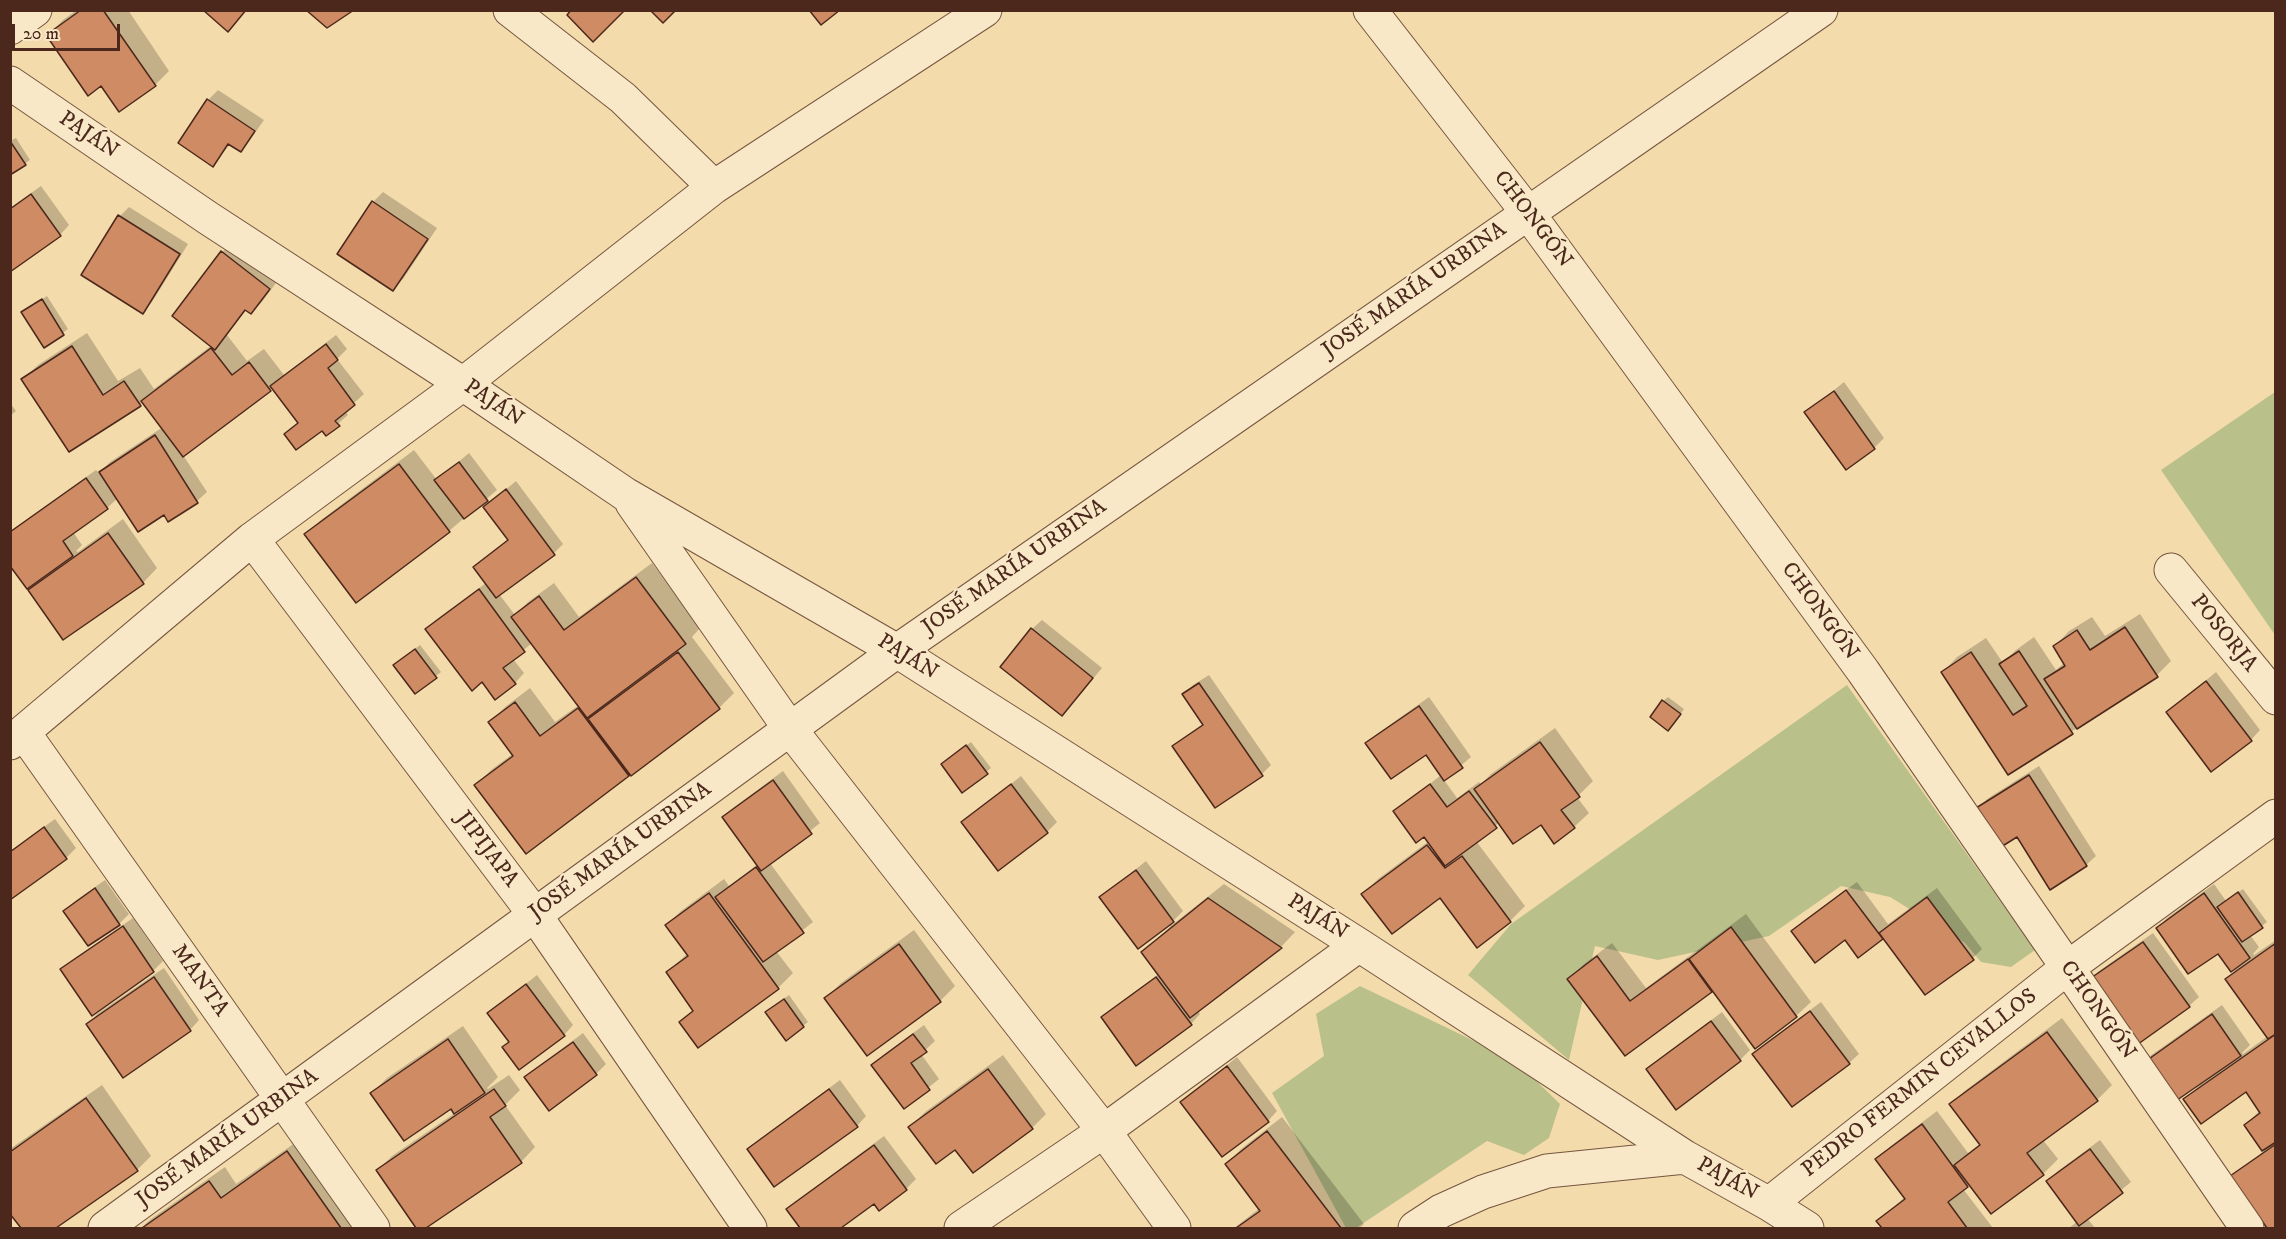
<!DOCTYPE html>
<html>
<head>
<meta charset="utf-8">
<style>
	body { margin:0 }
	#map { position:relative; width:2286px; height:1239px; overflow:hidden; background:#f4dbab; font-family:"IM FELL DW Pica",serif }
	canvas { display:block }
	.frame { position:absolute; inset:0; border:12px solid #4b281b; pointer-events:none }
	.scale { position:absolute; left:12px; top:24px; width:108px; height:27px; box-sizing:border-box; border:3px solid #4b281b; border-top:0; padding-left:8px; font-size:18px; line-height:21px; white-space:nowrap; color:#4b281b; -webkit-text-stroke:4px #f8e8c8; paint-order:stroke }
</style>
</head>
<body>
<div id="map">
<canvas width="2286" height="1239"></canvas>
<div class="frame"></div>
<div class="scale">20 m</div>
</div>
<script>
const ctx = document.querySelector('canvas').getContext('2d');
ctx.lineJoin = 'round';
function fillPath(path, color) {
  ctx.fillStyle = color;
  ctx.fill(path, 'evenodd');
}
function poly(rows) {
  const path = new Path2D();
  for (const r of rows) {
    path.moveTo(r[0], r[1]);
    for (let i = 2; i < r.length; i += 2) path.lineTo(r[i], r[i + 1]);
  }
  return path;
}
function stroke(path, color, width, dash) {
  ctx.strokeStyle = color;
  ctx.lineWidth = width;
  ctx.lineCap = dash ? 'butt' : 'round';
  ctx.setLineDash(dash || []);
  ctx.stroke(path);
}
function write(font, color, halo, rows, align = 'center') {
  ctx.font = font + ' "IM FELL DW Pica",serif';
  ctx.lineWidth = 4.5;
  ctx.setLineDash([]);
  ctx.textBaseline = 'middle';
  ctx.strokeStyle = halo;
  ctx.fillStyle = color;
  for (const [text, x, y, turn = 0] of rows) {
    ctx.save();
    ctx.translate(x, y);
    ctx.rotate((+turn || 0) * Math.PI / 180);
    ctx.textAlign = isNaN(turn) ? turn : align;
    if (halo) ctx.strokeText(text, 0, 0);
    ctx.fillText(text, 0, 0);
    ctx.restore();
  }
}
const green = poly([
	[2275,392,2275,635,2161,470],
	[1847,685,2035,950,2011,967,1981,962,1965,943,1890,897,1841,886,1769,936,1658,960,1595,946,1569,1060,1468,975,1511,924],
	[1360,986,1516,1061,1560,1104,1549,1138,1524,1155,1487,1141,1356,1228,1346,1228,1272,1093,1324,1056,1316,1014]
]);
const shadow = poly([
	[77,10,128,10,169,71,155,85,102,84,48,35,63,20],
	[218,90,264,120,250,140,240,150,231,143,213,165,180,142,208,100],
	[16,138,30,160,10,174,10,141],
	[41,186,69,225,60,235,11,270,10,208],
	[383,192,437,228,403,279,393,289,339,253,373,202],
	[129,207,188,244,152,302,142,312,120,216],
	[232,243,279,279,261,303,251,312,247,309,227,335,247,361,264,349,284,375,336,335,347,349,337,359,364,394,345,411,348,415,326,434,322,428,286,434,299,422,273,387,183,455,207,492,197,501,169,520,164,513,118,498,107,508,73,532,82,545,76,551,78,552,123,519,157,568,143,583,30,590,41,578,10,563,10,531,96,470,99,473,110,462,163,427,143,401,140,405,23,379,38,365,87,333,118,381,140,368,154,389,212,345,222,252],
	[47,296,68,329,44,346,23,312],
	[1844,382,1884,438,1874,448,1806,413],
	[10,403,16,411,10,416],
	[414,450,437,480,469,453,497,490,449,531,306,534,321,520],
	[516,481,563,544,554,553,499,594,515,615,528,602,554,583,579,617,652,563,700,628,692,637,734,693,719,708,628,775,476,785,491,770,514,753,490,722,505,707,530,688,555,722,579,705,532,643,513,659,524,673,515,683,483,680,427,629,437,619,486,583,475,567,509,539,485,507],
	[2140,614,2171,661,2157,675,2009,773,1943,672,1957,657,1986,638,2003,663,2016,650,2034,637,2056,670,2065,662,2055,646,2069,631,2092,617,2105,636],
	[1042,620,1102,668,1071,705,1032,629],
	[420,645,441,672,415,692,399,661],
	[2216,672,2260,730,2251,740,2168,712],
	[1209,675,1271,765,1262,774,1174,746,1184,737,1204,723,1184,694,1193,685],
	[1429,697,1471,757,1444,780,1457,798,1479,782,1481,784,1491,774,1555,728,1593,781,1577,797,1589,813,1574,827,1541,823,1500,822,1476,841,1525,906,1510,921,1440,896,1363,894,1378,879,1429,841,1395,812,1441,775,1426,753,1367,743,1377,734],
	[1668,697,1684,709,1673,724,1663,701],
	[971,742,991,768,963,791,947,760],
	[2039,766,2096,856,2086,865,1978,809,1987,799],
	[783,771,820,823,770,863,813,922,776,951,793,973,778,988,681,1022,694,1009,667,972,688,953,667,925,681,911,724,879,729,886,758,864,724,817,733,808],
	[1021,776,1057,822,1047,832,963,822],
	[55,819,76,848,66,858,10,898,10,851],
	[1146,861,1183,911,1170,924,1172,925,1224,884,1295,932,1281,947,1198,1011,1200,1014,1191,1024,1103,1017,1113,1008,1159,974,1143,952,1171,926,1101,897],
	[105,880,129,914,119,924,65,911,75,901],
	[1857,882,1888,924,1937,888,1982,949,1973,958,1884,937,1859,956,1846,938,1793,931,1803,921],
	[2214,884,2226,901,2243,889,2267,922,2250,935,2259,947,2253,954,2254,955,2276,940,2276,1227,2273,1228,2269,1228,2232,1176,2264,1151,2246,1125,2260,1110,2246,1090,2185,1099,2200,1085,2198,1083,2141,1066,2150,1056,2222,1005,2250,1045,2242,1053,2243,1054,2268,1036,2227,979,2238,967,2237,966,2218,952,2158,928,2167,918],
	[1746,914,1811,1002,1796,1016,1713,989,1625,1054,1569,979,1584,964,1612,943,1646,988],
	[133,918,163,961,153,971,62,969,72,960],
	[914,930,955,986,940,1001,826,998,841,983],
	[2153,933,2199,997,2189,1006,2090,981,2099,971],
	[164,968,199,1020,190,1030,88,1024,97,1014],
	[537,975,573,1025,564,1035,489,1013],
	[789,995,808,1022,786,1039,771,1008],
	[1821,1002,1859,1054,1849,1063,1754,1054,1764,1044],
	[1722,1012,1750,1050,1740,1060,1648,1069,1658,1060],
	[2062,1018,2112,1085,2097,1100,2043,1140,2058,1159,2043,1174,1970,1183,1963,1189,1993,1228,1884,1228,1878,1221,1905,1197,1877,1159,1892,1145,1937,1111,1968,1153,1981,1143,1951,1104,1966,1090],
	[924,1025,935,1041,921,1054,939,1079,904,1107,873,1065,883,1055],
	[463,1026,498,1077,487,1088,488,1089,509,1075,520,1090,505,1105,535,1147,521,1162,424,1228,418,1228,378,1170,392,1156,455,1113,451,1107,372,1093,387,1078],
	[583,1033,606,1064,596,1074,526,1078,536,1068],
	[1003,1055,1046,1114,1032,1128,955,1148,910,1127,925,1112],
	[1237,1057,1277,1111,1268,1121,1182,1102],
	[840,1080,866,1116,857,1126,749,1149,759,1140],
	[102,1085,151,1156,137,1170,53,1228,23,1228,10,1211,10,1149],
	[1282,1117,1364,1224,1359,1228,1234,1228,1260,1208,1227,1164,1241,1149],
	[884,1136,916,1179,906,1189,874,1202,838,1228,802,1228,788,1209,798,1200],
	[302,1138,365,1228,141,1228,151,1219,225,1167,236,1184],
	[2100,1140,2131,1182,2087,1218,2095,1228,2069,1228,2078,1221,2048,1181,2058,1171]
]);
const building = poly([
	[81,10,103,10,156,86,119,112,101,86,88,96,46,35,81,10],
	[203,10,246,10,228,32,203,10],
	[306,10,354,10,327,28,306,10],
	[571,10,625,10,593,42,567,15,571,10],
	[650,10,676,10,663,23,650,10],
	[809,10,840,10,821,25,809,10],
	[207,99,255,131,241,152,228,144,213,167,178,143,207,99],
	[10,141,26,165,10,175,10,141],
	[31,194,61,236,10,272,10,209,31,194],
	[372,201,428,239,393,291,337,254,372,201],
	[118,215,180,254,143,314,81,275,118,215],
	[221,251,270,289,251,314,245,310,215,350,172,316,221,251],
	[42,299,64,335,44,348,21,312,42,299],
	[326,344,338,360,328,368,355,405,335,421,340,426,326,436,322,431,296,450,284,434,298,423,270,386,326,344],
	[72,346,103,395,124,381,141,406,69,452,21,379,72,346],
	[211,348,232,375,249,362,271,391,183,457,141,401,211,348],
	[1834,391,1875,449,1846,470,1804,412,1834,391],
	[155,435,198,503,168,522,164,515,138,532,99,472,155,435],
	[459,462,488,501,464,519,434,480,459,462],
	[399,464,450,532,356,603,304,534,399,464],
	[86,478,108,509,63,541,73,556,27,589,10,566,10,532,86,478],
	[506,489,555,555,496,598,473,567,508,540,483,507,506,489],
	[108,533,144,584,63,640,28,590,108,533],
	[636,577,686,644,587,718,511,617,539,596,564,630,636,577],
	[479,589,525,652,503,668,516,684,495,700,482,682,472,691,425,629,479,589],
	[2125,627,2158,677,2077,729,2044,679,2065,666,2053,646,2077,630,2090,650,2125,627],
	[1031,628,1093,678,1062,716,1000,667,1031,628],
	[415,649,437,678,415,694,393,665,415,649],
	[2019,651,2073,734,2008,775,1941,672,1971,652,2013,715,2027,706,1999,664,2019,651],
	[678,652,720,709,631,776,588,719,678,652],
	[2206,681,2252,741,2211,772,2166,712,2206,681],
	[1199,683,1263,776,1215,808,1172,746,1203,725,1182,694,1199,683],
	[1662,700,1681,714,1668,731,1650,717,1662,700],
	[515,702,540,736,578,708,629,776,526,854,474,785,513,756,488,722,515,702],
	[1419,706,1463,768,1444,781,1426,755,1391,779,1365,743,1419,706],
	[1540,742,1580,797,1561,810,1575,828,1554,844,1541,825,1513,844,1474,789,1540,742],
	[966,745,988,774,962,793,941,764,966,745],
	[2029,775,2087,866,2050,890,2017,837,2001,847,1976,808,2029,775],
	[773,780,812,834,761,871,722,817,773,780],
	[1011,784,1048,833,998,871,961,822,1011,784],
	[1430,784,1447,807,1469,791,1497,828,1445,866,1424,837,1416,843,1393,811,1430,784],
	[44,827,67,859,10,900,10,852,44,827],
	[1427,845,1445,868,1462,856,1511,922,1477,948,1440,898,1392,934,1361,894,1427,845],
	[756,867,804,933,763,962,715,897,756,867],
	[1136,870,1174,922,1138,949,1099,897,1136,870],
	[95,888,120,925,88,946,63,911,95,888],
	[1846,890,1883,939,1858,958,1845,940,1815,963,1791,931,1846,890],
	[2238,892,2263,928,2242,942,2217,907,2238,892],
	[709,893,779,989,698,1048,679,1022,693,1011,666,972,688,956,665,925,709,893],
	[2204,893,2250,958,2231,972,2218,954,2188,974,2156,928,2204,893],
	[1927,897,1974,960,1925,995,1879,933,1927,897],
	[1208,898,1282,948,1190,1018,1141,952,1208,898],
	[123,926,154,972,92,1016,60,969,123,926],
	[1731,927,1797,1017,1755,1049,1689,959,1731,927],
	[2143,942,2190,1007,2134,1047,2088,980,2143,942],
	[2276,943,2276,1034,2268,1039,2225,979,2276,943],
	[899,944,941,1002,867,1056,824,998,899,944],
	[1597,956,1630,1001,1688,959,1712,992,1625,1056,1567,979,1597,956],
	[154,977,191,1031,123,1078,86,1024,154,977],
	[1156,977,1192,1025,1136,1066,1101,1017,1156,977],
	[526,984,565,1036,519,1070,502,1047,509,1042,487,1013,526,984],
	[784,999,804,1027,786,1041,765,1012,784,999],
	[1810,1011,1850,1064,1792,1107,1752,1054,1810,1011],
	[2212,1014,2241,1056,2167,1107,2139,1066,2212,1014],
	[1711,1021,1741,1061,1676,1110,1646,1069,1711,1021],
	[2047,1032,2098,1101,2027,1153,2044,1175,1991,1214,1954,1165,1980,1145,1949,1104,2047,1032],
	[913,1034,927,1052,911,1063,930,1090,904,1109,871,1065,913,1034],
	[2276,1034,2276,1142,2262,1151,2244,1125,2260,1113,2246,1092,2201,1124,2183,1099,2276,1034],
	[448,1039,485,1093,454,1114,451,1109,404,1141,370,1093,448,1039],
	[573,1042,597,1075,549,1111,524,1077,573,1042],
	[1227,1066,1269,1122,1222,1157,1180,1102,1227,1066],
	[988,1069,1033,1129,973,1173,955,1150,936,1164,908,1127,988,1069],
	[494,1089,506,1106,490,1117,522,1163,426,1228,416,1228,376,1170,494,1089],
	[829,1089,858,1127,774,1187,747,1149,829,1089],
	[86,1098,138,1171,56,1228,21,1228,10,1214,10,1152,86,1098],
	[1922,1124,1968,1187,1948,1202,1967,1228,1882,1228,1876,1221,1905,1199,1875,1159,1922,1124],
	[1267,1131,1341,1228,1236,1228,1260,1211,1225,1164,1267,1131],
	[2276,1144,2276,1228,2267,1228,2230,1176,2276,1144],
	[874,1145,907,1190,879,1211,874,1204,841,1228,800,1228,786,1209,874,1145],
	[2090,1149,2123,1193,2079,1226,2046,1181,2090,1149],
	[287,1151,341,1228,142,1228,209,1181,221,1198,287,1151]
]);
const minor = poly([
	[510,10,623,98,714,187],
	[1370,10,1528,213,1863,671,2247,1228],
	[10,28,35,10],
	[10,83,208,218,463,384,625,494,897,651,1359,945,1685,1157,1769,1204,1807,1228],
	[632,503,790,729,1104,1131,1174,1228],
	[252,539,535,915,750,1228],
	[2171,570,2276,698],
	[24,733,373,1228],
	[10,743,252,539,463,384,714,187,985,10],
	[1769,1204,2067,968,2276,816],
	[105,1228,897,651,1821,10],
	[961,1228,1104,1131,1359,945],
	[1415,1228,1441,1211,1483,1192,1547,1171,1685,1157]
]);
const streetNames = [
	["PAJÁN",88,136,34],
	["CHONGÓN",1532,220,53],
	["JOSÉ MARÍA URBINA",1415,291,-35],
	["PAJÁN",493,404,34],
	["JOSÉ MARÍA URBINA",1015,568,-35],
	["CHONGÓN",1819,612,54],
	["POSORJA",2223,634,51],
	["PAJÁN",907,658,32],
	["JIPIJAPA",486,850,53],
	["JOSÉ MARÍA URBINA",621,852,-36],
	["PAJÁN",1317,918,32],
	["MANTA",199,981,55],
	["CHONGÓN",2097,1011,55],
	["PEDRO FERMIN CEVALLOS",1920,1084,-38],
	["JOSÉ MARÍA URBINA",228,1139,-36],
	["PAJÁN",1727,1180,29]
];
fillPath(green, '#bac08a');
fillPath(shadow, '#0003');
fillPath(building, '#cf8b63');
stroke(building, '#4b281b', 1.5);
stroke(minor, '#75553f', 35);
stroke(minor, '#f8e8c8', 33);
write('22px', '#4b281b', '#f8e8c8', streetNames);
</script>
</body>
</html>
